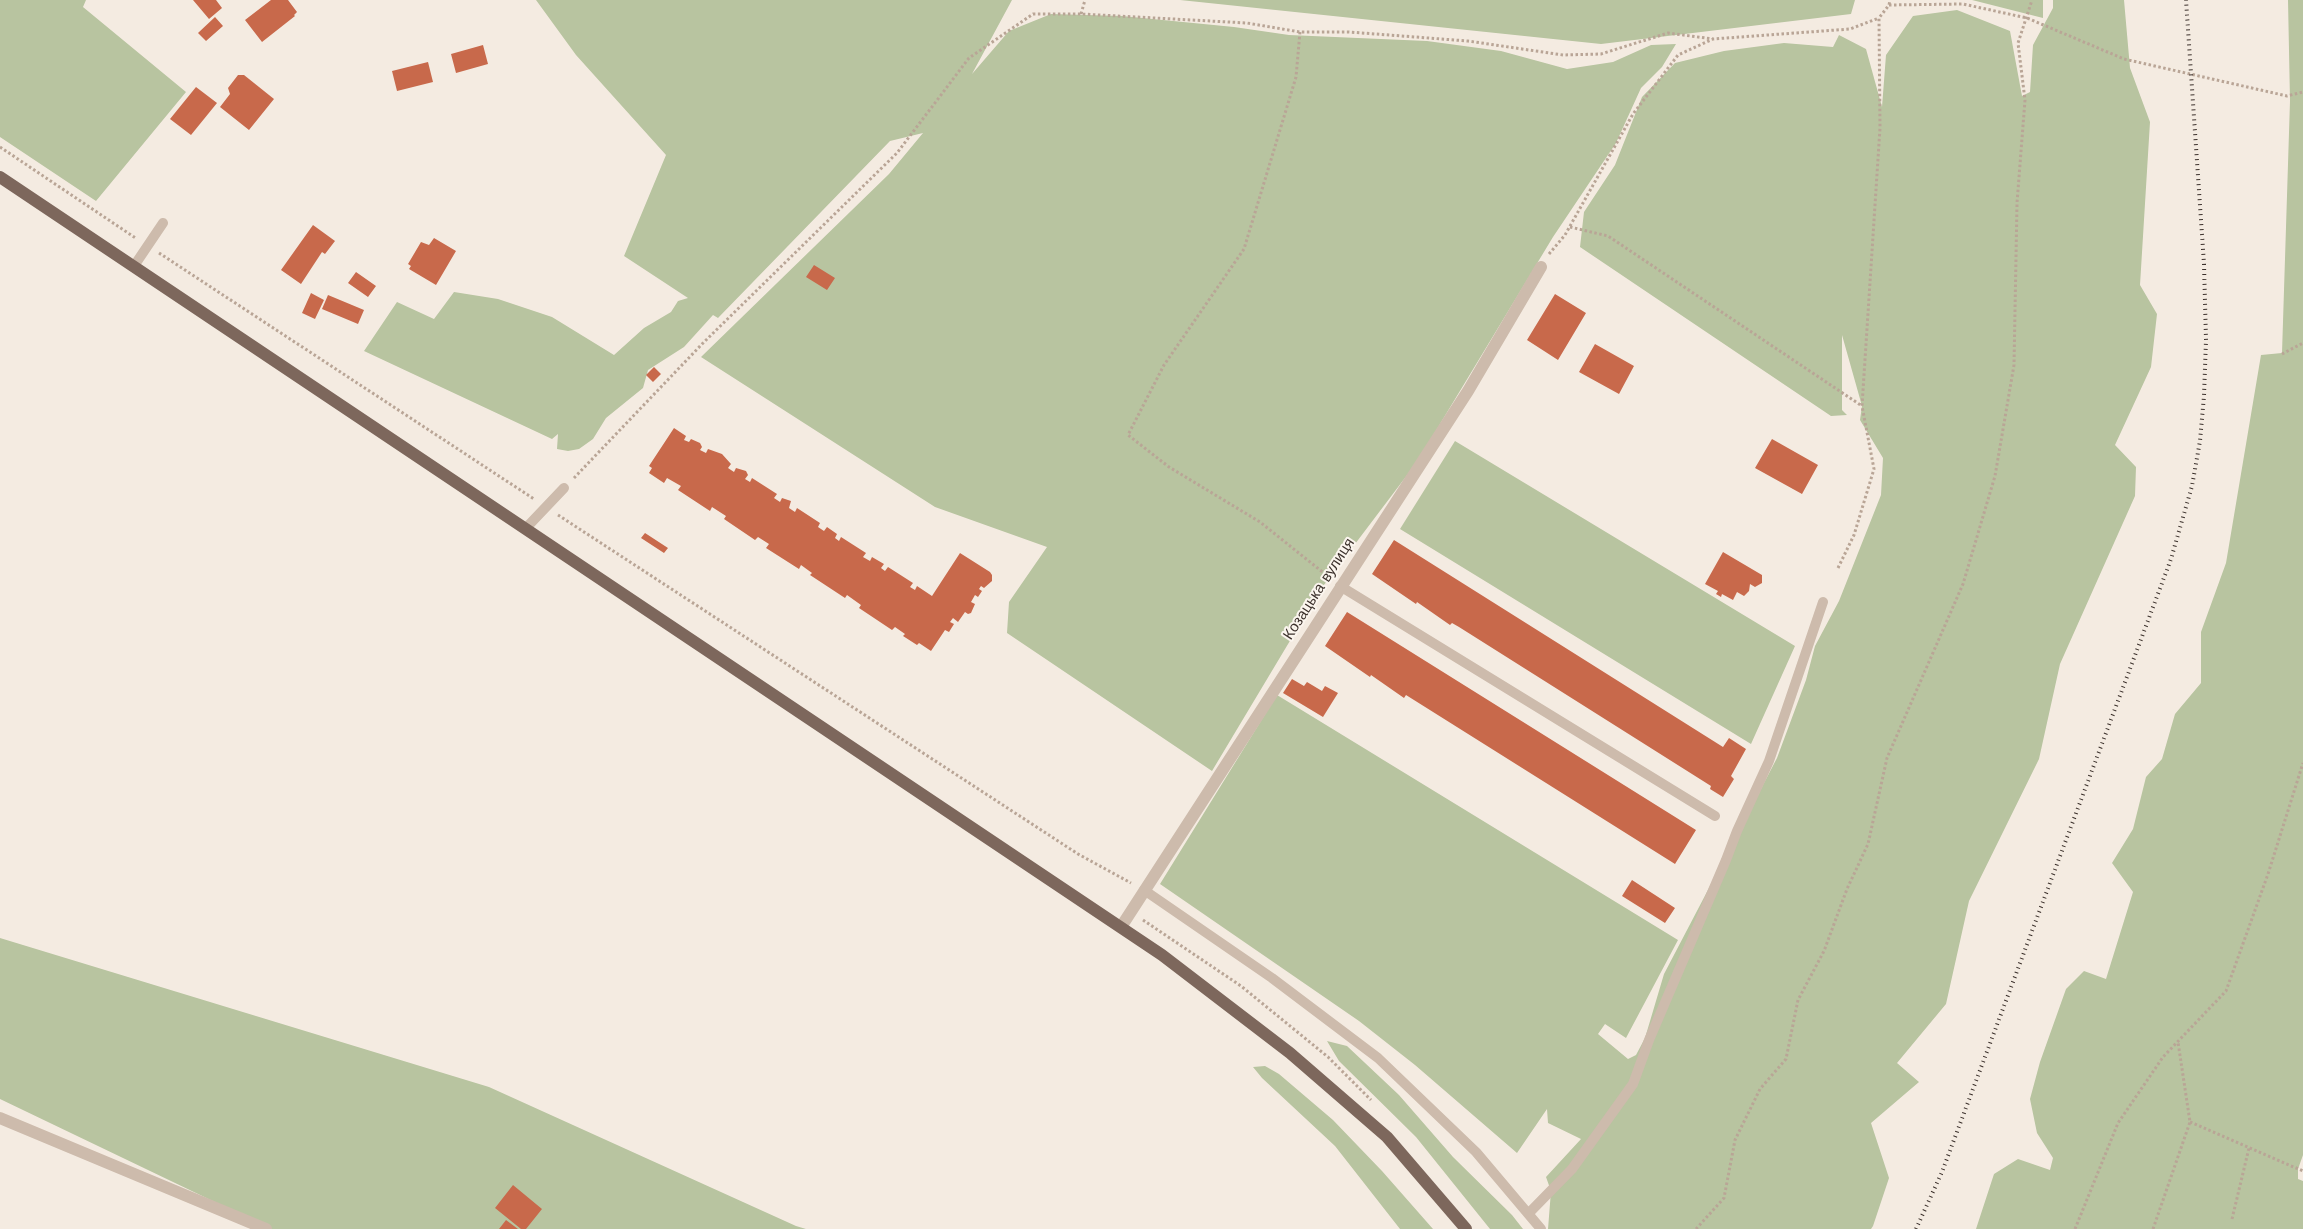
<!DOCTYPE html>
<html>
<head>
<meta charset="utf-8">
<style>
	body { margin:0 }
	canvas { display:block; background:#f4ebe1 }
</style>
</head>
<body>
<canvas width="2303" height="1229"></canvas>
<script>
const ctx = document.querySelector('canvas').getContext('2d');
ctx.lineJoin = 'round';
function fillPath(path, color) {
  ctx.fillStyle = color;
  ctx.fill(path, 'evenodd');
}
function poly(rows) {
  const path = new Path2D();
  for (const r of rows) {
    path.moveTo(r[0], r[1]);
    for (let i = 2; i < r.length; i += 2) path.lineTo(r[i], r[i + 1]);
  }
  return path;
}
function stroke(path, color, width, dash) {
  ctx.strokeStyle = color;
  ctx.lineWidth = width;
  ctx.lineCap = dash ? 'butt' : 'round';
  ctx.setLineDash(dash || []);
  ctx.stroke(path);
}
function write(font, color, halo, rows, align = 'center') {
  ctx.font = font + ' "Work Sans",sans-serif';
  ctx.lineWidth = 4;
  ctx.setLineDash([]);
  ctx.textBaseline = 'middle';
  ctx.strokeStyle = halo;
  ctx.fillStyle = color;
  for (const [text, x, y, turn = 0] of rows) {
    ctx.save();
    ctx.translate(x, y);
    ctx.rotate((+turn || 0) * Math.PI / 180);
    ctx.textAlign = isNaN(turn) ? turn : align;
    if (halo) ctx.strokeText(text, 0, 0);
    ctx.fillText(text, 0, 0);
    ctx.restore();
  }
}
const green = poly([
	[0,0,86,0,83,7,186,92,96,201,0,137],
	[536,0,1012,0,972,74,1009,31,1051,14,1122,16,1234,27,1289,35,1427,41,1501,51,1567,69,1613,62,1651,45,1676,44,1662,67,1641,88,1616,143,1553,237,1417,462,1321,589,1212,771,1007,633,1009,602,1047,547,935,507,701,357,889,174,923,133,890,141,718,318,713,315,684,347,648,370,643,388,606,418,593,439,579,449,568,451,557,449,558,434,552,439,364,351,397,302,434,319,454,292,498,299,552,317,614,355,644,328,671,312,678,301,688,298,624,256,666,155,576,55],
	[1180,0,1855,0,1851,14,1601,44],
	[1972,0,2043,0,2043,18],
	[2053,0,2124,0,2130,68,2150,122,2140,285,2157,314,2151,367,2115,445,2136,467,2135,496,2060,664,2039,759,1969,901,1946,1004,1897,1063,1919,1082,1871,1123,1889,1178,1873,1226,1871,1229,1548,1229,1551,1191,1546,1177,1581,1139,1548,1123,1547,1109,1517,1153,1415,1065,1359,1021,1160,884,1277,695,1678,940,1626,1038,1605,1024,1598,1034,1628,1059,1636,1055,1645,1038,1664,974,1777,758,1806,680,1815,646,1839,601,1881,495,1883,458,1860,420,1862,406,1842,335,1842,410,1847,415,1831,416,1580,247,1584,212,1615,165,1642,97,1675,63,1724,51,1784,43,1833,47,1839,35,1866,49,1882,107,1886,55,1913,16,1957,10,2010,31,2022,96,2030,92,2033,45,2053,8],
	[2288,0,2303,0,2303,1155,2298,1169,2298,1179,2303,1181,2303,1229,1976,1229,1994,1174,2018,1159,2050,1170,2053,1158,2037,1133,2030,1099,2040,1062,2066,989,2084,971,2106,979,2133,892,2112,863,2133,829,2146,777,2162,759,2175,714,2201,683,2201,632,2226,563,2261,355,2282,353,2290,101],
	[1455,441,1795,646,1751,744,1400,529],
	[0,938,489,1087,796,1226,806,1229,271,1229,0,1099],
	[1327,1041,1347,1046,1399,1095,1453,1157,1512,1215,1523,1229,1490,1229,1416,1137,1339,1061],
	[1265,1066,1279,1074,1333,1120,1382,1171,1433,1229,1400,1229,1335,1146,1262,1078,1253,1067]
]);
const building = poly([
	[193,0,216,0,222,8,209,19],
	[271,0,288,0,297,12,294,15,295,16,262,42,245,20],
	[215,17,223,26,206,41,198,33],
	[483,45,488,64,456,73,451,54],
	[428,62,433,82,397,91,392,71],
	[238,75,244,75,274,99,249,130,220,107,230,94,228,88],
	[196,87,217,103,191,135,170,119],
	[313,225,335,241,325,254,322,252,301,284,281,270],
	[434,238,456,251,436,285,409,269,411,266,408,264,421,242,429,245],
	[814,265,835,278,827,290,806,277],
	[356,272,376,286,368,297,348,283],
	[311,293,324,300,315,319,302,313],
	[1555,294,1586,313,1558,360,1527,340],
	[328,295,364,310,358,324,322,309],
	[1595,344,1634,366,1619,394,1579,372],
	[654,367,661,374,653,382,646,375],
	[674,428,686,436,684,440,689,442,691,439,700,443,702,447,700,450,706,453,708,449,722,454,731,464,728,468,734,472,736,468,746,471,748,475,745,479,750,482,752,478,777,494,774,498,780,502,782,498,791,501,789,508,795,512,797,508,820,523,818,527,824,531,827,527,837,534,835,538,839,541,841,537,866,553,863,557,870,561,872,557,884,564,881,568,885,571,888,567,913,583,910,587,915,590,917,586,932,596,960,553,990,572,992,575,992,581,984,588,981,586,979,589,982,591,978,597,975,595,971,602,975,604,971,613,968,614,965,612,958,622,953,618,950,622,954,624,949,632,945,630,931,651,919,643,917,645,903,636,905,634,895,627,892,630,859,608,861,605,847,595,845,598,810,575,812,573,801,565,799,569,766,548,769,544,758,537,755,540,724,519,726,516,712,507,710,511,678,490,681,486,667,478,664,483,649,473,652,468,649,466],
	[1772,439,1818,465,1802,494,1755,468],
	[645,533,668,548,664,553,641,538],
	[1394,540,1723,747,1729,738,1746,749,1731,776,1734,779,1723,797,1710,789,1711,786,1459,627,1452,623,1450,625,1417,602,1416,604,1372,574],
	[1723,552,1762,575,1762,583,1755,587,1750,584,1749,591,1744,596,1737,592,1733,600,1722,594,1721,597,1716,594,1718,591,1705,584],
	[1347,612,1696,830,1675,864,1406,695,1404,698,1371,675,1370,677,1325,646],
	[1292,679,1304,686,1307,682,1322,691,1325,686,1338,693,1323,717,1283,693],
	[1632,880,1675,908,1665,923,1622,896],
	[513,1185,542,1209,526,1229,521,1229,495,1208],
	[506,1220,518,1229,499,1229]
]);
const path = poly([
	[1889,5,1963,4,2027,18,2124,59,2287,96,2303,92],
	[1081,14,1085,0],
	[1300,32,1296,77,1244,249,1164,365,1128,435,1169,467,1260,522,1330,578],
	[0,147,137,239],
	[1570,227,1608,236,1862,406],
	[159,253,534,499],
	[1549,254,1565,235,1633,114,1678,55,1713,39,1850,29,1879,18],
	[2282,354,2303,343],
	[574,478,704,342,897,153,969,58,1033,14,1081,14,1247,23,1300,32,1349,32,1468,41,1563,55,1601,54,1668,33,1713,39],
	[558,515,1078,854,1131,883],
	[1838,568,1854,535,1874,469,1862,406,1880,128,1879,18,1889,5,1890,0],
	[1143,920,1241,986,1328,1057,1371,1100],
	[2190,1122,2303,1171],
	[2232,1219,2249,1148],
	[1696,1229,1724,1198,1735,1140,1760,1089,1786,1059,1798,1000,1824,951,1847,889,1868,844,1887,758,1963,584,1995,476,2014,365,2017,203,2025,100,2018,43,2032,0],
	[2075,1229,2118,1123,2163,1057,2226,991,2268,874,2303,763],
	[2153,1229,2190,1122,2178,1042]
]);
const service = poly([
	[134,266,163,223],
	[526,528,564,488],
	[1340,586,1715,816],
	[1144,890,1272,978,1378,1058,1476,1152,1541,1229],
	[1529,1213,1572,1169,1633,1084,1649,1040,1726,860,1737,831,1769,761,1823,602]
]);
const minor = poly([
	[1121,927,1468,391,1541,267],
	[0,1118,266,1229]
]);
const primary = poly([
	[0,177,1162,955,1290,1053,1387,1137,1466,1229]
]);
const rail = poly([
	[1916,1229,1942,1172,2171,559,2192,486,2200,441,2204,396,2206,340,2204,264,2186,0]
]);
const streetNames = [
	["Козацька вулиця",1319,589,-57]
];
fillPath(green, '#b8c4a0');
fillPath(building, '#c8694b');
stroke(path, '#b9a596', 3, [2.5, 2.5]);
stroke(service, '#cdbbac', 10);
stroke(minor, '#cdbbac', 12);
stroke(primary, '#7d675c', 12);
stroke(rail, '#3b302b', 4, [1, 4]);
write('15px', '#3b302b', '#fbf5ee', streetNames);
</script>
</body>
</html>
